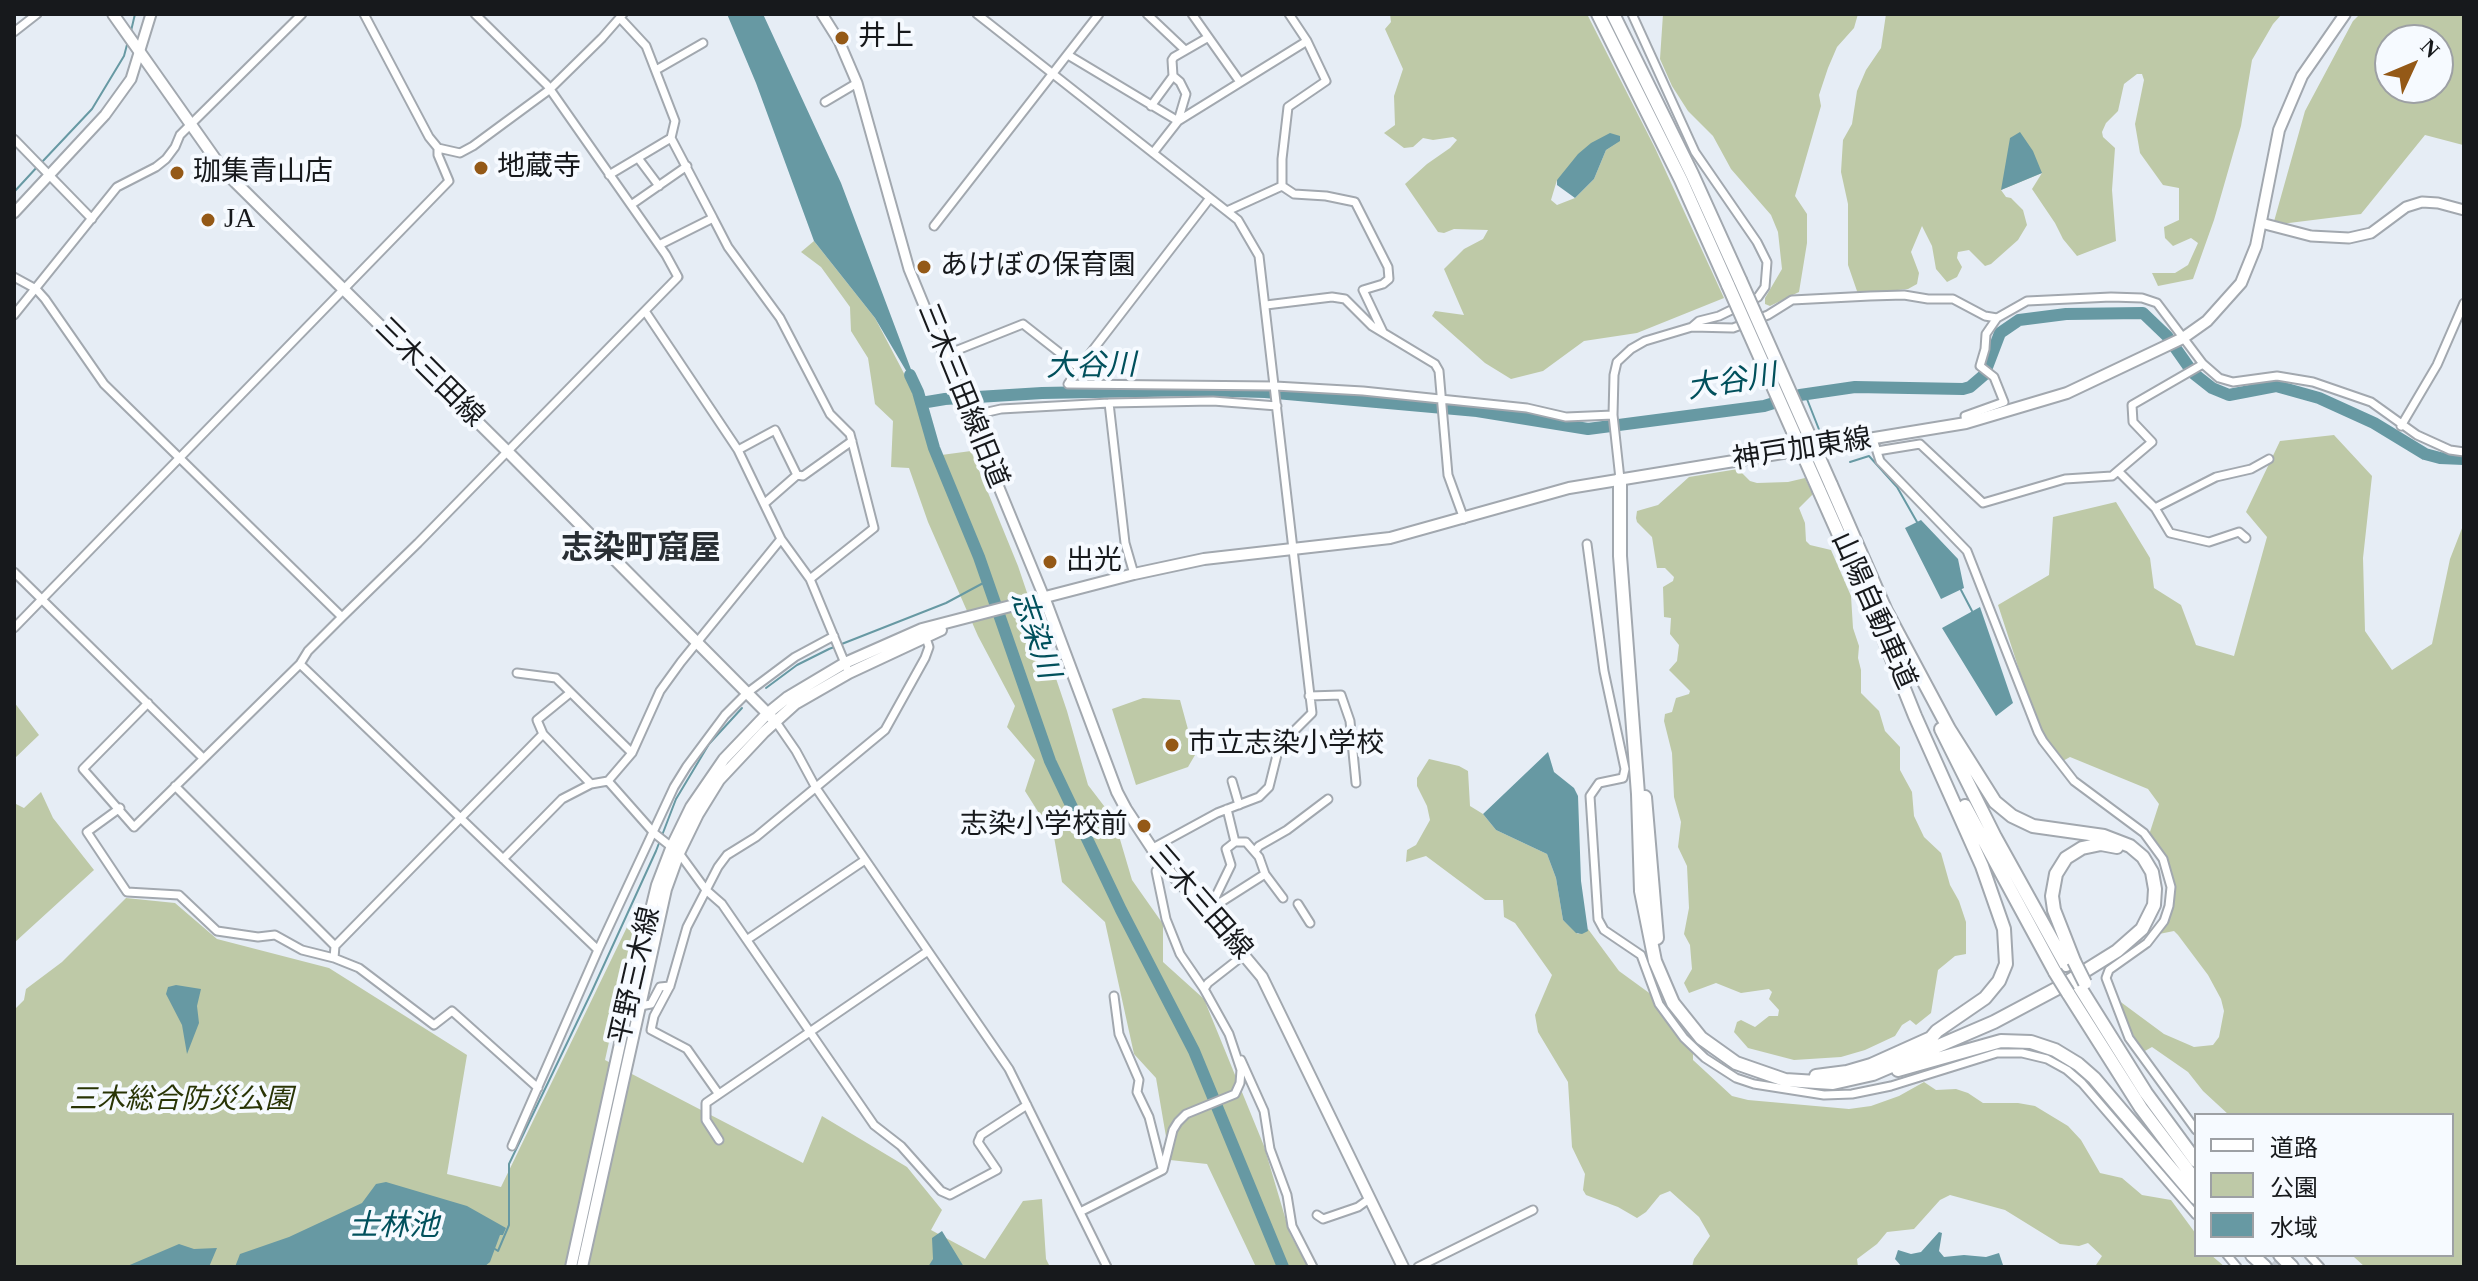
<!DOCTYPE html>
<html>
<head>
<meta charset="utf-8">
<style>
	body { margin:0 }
	#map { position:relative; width:2478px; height:1281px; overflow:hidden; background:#e6edf5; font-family:"Times New Roman","Noto Sans JP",serif }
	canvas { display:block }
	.frame { position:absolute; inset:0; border:16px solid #17191c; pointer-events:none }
	.legend { position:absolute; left:2194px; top:1113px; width:260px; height:144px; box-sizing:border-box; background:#f6faff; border:2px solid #9da0a4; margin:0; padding:10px 14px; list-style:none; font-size:24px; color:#17191c }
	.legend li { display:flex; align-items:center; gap:16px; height:40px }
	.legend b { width:40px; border:2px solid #9da0a4 }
	.north { position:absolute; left:2374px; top:24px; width:80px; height:80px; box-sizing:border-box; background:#f6faff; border:2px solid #9da0a4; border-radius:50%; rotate:46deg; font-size:22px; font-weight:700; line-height:32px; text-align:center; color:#17191c }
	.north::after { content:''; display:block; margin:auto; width:28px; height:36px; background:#945917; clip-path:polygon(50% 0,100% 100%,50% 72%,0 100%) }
</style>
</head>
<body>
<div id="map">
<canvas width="2478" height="1281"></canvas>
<div class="frame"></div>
<ul class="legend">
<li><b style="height:10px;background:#fff"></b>道路</li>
<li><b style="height:22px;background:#bec9a7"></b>公園</li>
<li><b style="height:22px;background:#6799a3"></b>水域</li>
</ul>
<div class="north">N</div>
</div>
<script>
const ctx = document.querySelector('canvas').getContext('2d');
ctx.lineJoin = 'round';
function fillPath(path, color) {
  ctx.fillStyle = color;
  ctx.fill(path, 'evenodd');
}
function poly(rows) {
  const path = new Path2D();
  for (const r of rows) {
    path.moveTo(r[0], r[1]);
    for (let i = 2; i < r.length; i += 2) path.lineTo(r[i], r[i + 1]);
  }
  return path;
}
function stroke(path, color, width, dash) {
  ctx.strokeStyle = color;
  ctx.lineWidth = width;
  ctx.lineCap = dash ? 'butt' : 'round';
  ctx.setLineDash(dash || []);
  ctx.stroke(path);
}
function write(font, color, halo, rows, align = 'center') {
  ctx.font = font + ' "Times New Roman","Noto Sans JP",serif';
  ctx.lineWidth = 8;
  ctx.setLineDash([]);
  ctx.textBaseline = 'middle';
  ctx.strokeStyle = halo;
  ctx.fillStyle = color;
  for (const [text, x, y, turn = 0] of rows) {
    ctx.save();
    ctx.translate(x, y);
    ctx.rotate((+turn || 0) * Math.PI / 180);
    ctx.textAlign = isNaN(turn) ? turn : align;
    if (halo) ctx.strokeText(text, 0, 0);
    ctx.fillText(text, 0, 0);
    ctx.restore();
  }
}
const green = poly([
	[1390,14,1587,14,1655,148,1724,298,1637,333,1584,341,1543,371,1511,379,1485,363,1432,316,1435,311,1464,315,1444,269,1464,249,1483,239,1488,230,1454,229,1444,233,1438,232,1405,184,1427,164,1450,148,1457,140,1453,137,1433,140,1423,138,1413,147,1404,148,1384,133,1395,125,1394,96,1403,69,1385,29,1391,22],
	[1620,141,1606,150,1594,179,1575,198,1557,205,1551,200,1557,180],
	[1663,14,1858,14,1854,28,1837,47,1828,68,1819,95,1821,106,1795,196,1807,214,1807,243,1799,292,1770,306,1765,304,1765,298,1782,269,1778,232,1771,215,1731,169,1713,136,1688,111,1672,86,1660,59],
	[1886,14,2282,14,2273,24,2252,60,2241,126,2214,220,2193,279,2158,286,2152,273,2175,273,2188,265,2198,243,2191,238,2173,246,2165,238,2164,227,2179,220,2179,188,2163,185,2140,153,2135,124,2144,80,2142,74,2137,74,2124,84,2118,111,2106,123,2102,132,2103,137,2115,148,2112,190,2116,241,2077,256,2063,239,2055,223,2032,189,2042,173,2001,190,2006,197,2011,198,2023,210,2027,225,2018,240,1991,264,1985,266,1969,250,1958,252,1957,258,1962,267,1957,277,1947,282,1936,269,1932,246,1922,226,1911,252,1919,273,1917,284,1908,289,1858,294,1848,265,1848,204,1841,172,1843,140,1852,124,1857,91,1866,70,1881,48],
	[2360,14,2464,14,2464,148,2463,145,2425,135,2361,214,2273,225,2305,111,2353,21],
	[2390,40,2438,40,2438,88,2390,88],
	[814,241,875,318,909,383,934,456,971,451,1018,566,1067,711,1088,785,1114,819,1132,880,1163,924,1163,962,1204,999,1264,1146,1290,1234,1308,1267,1256,1267,1207,1164,1170,1160,1156,1078,1134,1054,1105,922,1062,882,1054,837,1025,791,1035,760,1007,727,1015,706,978,636,928,522,909,468,891,467,893,421,875,404,868,358,851,331,850,307,821,267,801,252],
	[2334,435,2372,476,2363,558,2365,631,2392,670,2432,644,2450,559,2464,523,2464,1267,2365,1267,2354,1257,2452,1255,2452,1115,2229,1115,2203,1091,2188,1072,2152,1047,2143,1052,2127,1024,2118,1000,2164,1034,2194,1047,2213,1045,2219,1037,2224,1011,2221,999,2208,975,2178,935,2174,931,2159,934,2171,911,2174,887,2166,857,2149,835,2159,804,2148,789,2070,757,2061,762,2039,731,1998,605,2049,575,2053,517,2116,502,2150,558,2154,588,2181,605,2196,645,2234,656,2267,537,2246,512,2280,441],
	[1738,469,1750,481,1757,483,1788,482,1805,478,1813,494,1799,508,1805,523,1806,541,1810,545,1831,550,1851,596,1853,628,1859,646,1858,658,1861,670,1861,693,1879,711,1885,731,1900,747,1900,770,1912,792,1914,816,1924,837,1941,853,1950,885,1959,901,1966,922,1966,954,1955,956,1938,970,1931,1013,1916,1025,1910,1020,1902,1025,1895,1036,1865,1050,1841,1057,1794,1060,1748,1048,1734,1032,1737,1022,1741,1020,1755,1027,1769,1016,1778,1016,1779,1010,1769,999,1772,992,1769,989,1741,993,1716,983,1689,993,1684,983,1692,969,1690,945,1684,934,1689,908,1687,866,1678,847,1681,822,1674,797,1672,753,1664,721,1665,714,1672,712,1676,698,1689,694,1690,691,1669,670,1677,661,1679,645,1670,634,1671,618,1664,617,1663,587,1673,581,1674,577,1665,568,1657,568,1652,537,1637,522,1636,518,1637,511,1658,505,1689,477],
	[1143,698,1180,700,1195,755,1188,767,1136,785,1112,709],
	[14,702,39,735,14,759],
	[1429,759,1459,766,1468,771,1470,806,1483,814,1496,830,1547,854,1556,878,1563,920,1578,934,1588,929,1619,971,1652,995,1668,1022,1693,1053,1693,1060,1732,1096,1748,1100,1849,1109,1871,1106,1899,1096,1924,1082,1936,1090,1956,1089,1968,1093,1983,1103,2018,1103,2035,1106,2068,1126,2081,1140,2100,1173,2122,1178,2142,1195,2171,1200,2196,1234,2196,1255,2211,1255,2225,1267,2098,1267,2096,1265,2102,1256,2088,1243,2079,1246,2060,1244,2005,1210,1950,1195,1940,1200,1914,1229,1887,1232,1877,1244,1857,1259,1858,1267,1692,1267,1694,1259,1710,1236,1699,1217,1670,1191,1660,1195,1646,1212,1637,1218,1618,1207,1586,1195,1583,1190,1585,1174,1572,1147,1568,1082,1538,1032,1535,1015,1552,975,1515,923,1504,917,1503,900,1485,900,1426,856,1406,862,1407,850,1416,845,1430,820,1427,806,1417,786,1417,778],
	[41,792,53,818,94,870,14,943,14,803,24,808],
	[126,898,175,903,217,939,329,968,467,1055,447,1174,501,1187,628,925,633,934,605,1060,803,1163,822,1116,907,1167,942,1210,931,1230,985,1259,1023,1201,1042,1199,1046,1259,1050,1267,14,1267,14,1010,24,1000,26,989,62,962]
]);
const water = poly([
	[727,14,763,14,841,183,921,396,875,318,814,241,756,83],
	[2020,132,2033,151,2042,173,2001,190,2010,138],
	[1610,133,1620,136,1620,141,1606,150,1594,179,1575,198,1557,185,1557,180,1578,154,1591,143],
	[1921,520,1958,559,1964,588,1941,599,1905,528],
	[1980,607,2013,703,1996,716,1942,628],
	[1548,752,1554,772,1574,788,1578,796,1581,881,1588,931,1582,934,1576,933,1563,920,1556,878,1547,854,1496,830,1483,814],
	[176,985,201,989,197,1006,199,1023,187,1054,182,1025,166,994,168,987],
	[386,1182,467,1206,506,1228,503,1235,500,1235,490,1262,484,1267,235,1267,240,1254,289,1237,362,1203,376,1184],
	[942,1231,964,1267,928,1267,933,1259,932,1238],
	[1939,1232,1942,1233,1939,1251,1944,1257,1964,1255,1986,1257,1999,1253,2003,1265,1902,1267,1895,1259,1898,1250,1911,1254,1921,1252],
	[179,1244,194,1249,217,1248,209,1267,125,1267]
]);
const stream = poly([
	[131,31,135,14],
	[42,162,92,109,124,56,128,41],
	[14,192,38,166],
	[1805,394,1820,432],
	[1850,462,1869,456,1897,487,1917,522],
	[1961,590,1972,611],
	[766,688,797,665,829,649,946,603,987,581],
	[495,1249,498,1251,509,1225,509,1164,592,991,656,851,676,799,709,744,742,708]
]);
const river = poly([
	[910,375,918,392,934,448,979,557,1050,761,1121,910,1194,1051,1283,1267],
	[921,403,945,399,1042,393,1198,390,1265,392,1477,411,1588,429,1764,406,1800,395,1855,387,1963,389,1970,387,1984,375,2000,333,2019,320,2066,314,2143,313,2167,336,2193,373,2212,388,2229,395,2276,386,2319,398,2374,423,2425,454,2440,458,2464,459]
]);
const streetTunnel = poly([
	[2273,1267,2283,1257]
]);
const street = poly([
	[977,14,1238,220,1259,256,1312,713,1292,733,1277,755,1269,787,1259,797,1217,813,1151,849],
	[1147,14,1185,50],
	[1192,14,1240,82],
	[1632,14,1695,152,1757,242,1767,262,1765,287,1758,297,1719,316,1699,321,1692,327],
	[14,32,37,14],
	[1068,55,1178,121,1186,94,1180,82,1173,76],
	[656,70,703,43],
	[825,102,857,83],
	[1151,106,1173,76,1172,60,1174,57,1207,38],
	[671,138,713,218],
	[14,139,92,219],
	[438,148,460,153,473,146,549,90,602,38,623,14],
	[1153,153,1178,121,1307,41],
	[638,158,659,186],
	[609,175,671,138,675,121,646,46,620,18],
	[1282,186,1294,194,1326,196,1355,202,1388,267,1389,279,1383,284,1363,290,1383,332],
	[1282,186,1282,159,1288,107,1326,81,1307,41,1289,14],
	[631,205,687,166],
	[1227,211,1282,186],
	[934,226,1099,14],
	[659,245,713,218,728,247,780,318,830,414,850,434,874,528,810,579],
	[14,277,36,289,45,299,104,384,342,617],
	[1266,305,1332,297,1345,299,1372,326,1435,364,1439,371,1448,475,1464,519],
	[645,311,738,450,781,539,810,579,849,673],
	[14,315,117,187,156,167,166,159,175,147,180,135,302,14],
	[945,355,1023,324,1079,368,1210,198],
	[1079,368,1068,384,1275,386,1363,391,1527,408,1566,417,1613,415],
	[970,416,1001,409,1109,403],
	[1966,423,1965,416,2004,402,1994,377,1980,366,1985,349,1986,334,1997,318],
	[2401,426,2437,365,2464,303],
	[1873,439,1880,461,1967,551,2038,732,2043,741,2074,781,2144,833,2163,859,2171,887,2169,906,2164,921,2147,943,2109,970,2106,978,2129,1038,2196,1130],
	[738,450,775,430,797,475],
	[1877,451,1920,444,1983,503,2065,479,2112,476,2152,442,2133,422,2132,405,2203,364],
	[2119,472,2155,508,2170,533,2209,542,2239,532,2246,538],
	[1620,479,1613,415,1614,375,1617,362,1631,349,1645,341,1692,327,1733,328,1768,315,1792,300,1870,296,1904,295,1928,299,1953,299,1985,316,1997,318,2027,301,2111,297,2142,298,2157,303,2203,364,2219,378,2233,382,2277,376,2313,382,2371,402,2417,435,2450,450,2464,452],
	[765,503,797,475,803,476,852,441],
	[2155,508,2216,477,2251,469,2269,459],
	[1587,544,1604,671,1625,769,1623,778,1599,783,1590,796,1598,919,1604,930,1641,955,1659,1004,1684,1038,1705,1058,1736,1078,1754,1084,1824,1095,1852,1094,1891,1086,1997,1053,2022,1053,2047,1059,2067,1070,2082,1083,2196,1215],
	[14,572,203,758],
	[1134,574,1125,543,1109,403,1213,401,1277,406],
	[14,628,449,181,438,155,438,148,429,137,364,14],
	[300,664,598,950],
	[517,673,556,678,632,753],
	[1309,696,1341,695,1350,721,1356,783],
	[148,703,83,769,134,827,300,664,308,651,342,617,418,543,678,277,666,255,547,85,475,14],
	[776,722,796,751,816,788,1009,1069,1107,1267],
	[543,734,537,720,570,693],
	[608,781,654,833,679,853,706,890,722,904,874,1125,901,1146,941,1191,950,1195,997,1170,978,1142,981,1135,1027,1105],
	[1232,781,1239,805],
	[175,786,335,946],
	[120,808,87,832,127,892,179,895,217,931,258,937,275,935,302,950,334,958,359,968,434,1025,452,1011,538,1088],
	[1227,809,1235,842],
	[1255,851,1259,846,1287,830,1328,799],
	[503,859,562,799,591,784,608,781,632,753,660,691,681,662,781,539],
	[1265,874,1283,898],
	[1298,904,1310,923],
	[1207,911,1265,874,1259,857,1246,842,1235,842,1226,849,1231,865,1214,900,1214,906],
	[748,939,865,860],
	[334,958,335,946,543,734,591,784],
	[1204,989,1208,983,1245,954],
	[1114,996,1119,1034,1139,1080,1137,1092,1149,1117,1162,1168],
	[640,1006,651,1004,660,987,670,986],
	[1241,1060,1264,1111,1270,1149,1287,1195,1292,1226,1313,1267],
	[718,1093,687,1049,651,1030,654,1016,670,986,687,927,718,867,727,855,756,837,885,730,925,658,929,647,925,635],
	[719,1140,706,1120,706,1103,928,951],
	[512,1146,598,950,674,787,687,766,725,715,747,693,795,657,834,636],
	[1080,1212,1163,1170,1173,1130,1178,1122,1186,1114,1235,1094,1240,1083,1241,1070,1229,1034,1204,989,1180,954,1166,919,1156,871,1163,865],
	[1317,1215,1323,1219,1358,1207,1369,1199],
	[2227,1255,2237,1267],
	[2309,1255,2320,1267],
	[1418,1267,1533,1210]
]);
const secondary = poly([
	[822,14,839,41,857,83,909,269,1044,597],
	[14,213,105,115,131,79,151,14],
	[2261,223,2311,236,2349,238,2371,233,2406,207,2422,202,2438,203,2464,210]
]);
const primary = poly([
	[113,14,223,170,507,451,776,722],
	[1044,597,1117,792,1126,809,1163,865,1207,911,1262,977,1403,1267],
	[571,1267,635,975,657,885,672,846,691,807,724,759,767,714,788,697,845,663,922,629,1134,574,1204,559,1390,538,1569,488,1966,423,2067,393,2183,338,2207,321,2241,283,2256,246,2279,130,2302,76,2345,14],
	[582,1267,666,889,679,853,698,814,719,780,764,732,795,704,849,673,941,630]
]);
const highway = poly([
	[1598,14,1681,180,1728,285],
	[1613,14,1692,174,1740,280],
	[1620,479,1620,556,1638,794,1641,891,1655,961,1673,1003,1701,1038,1736,1063,1785,1080,1833,1083,1873,1074,1994,1022,2056,989,2117,951,2142,929,2154,905,2155,889,2152,872,2143,857,2130,846,2104,836,2033,826,2012,816,1995,802,1949,729,1886,611],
	[1831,485,1889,618],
	[1819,490,1883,634],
	[1941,729,1995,837,2066,965],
	[1645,797,1657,938],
	[1965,806,2055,972],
	[2074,961,2054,910,2052,896,2056,874,2066,858,2082,848,2101,844,2117,847],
	[2079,986,2146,1093,2196,1161],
	[2068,993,2141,1108,2196,1181],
	[1898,1070,2001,1041,2031,1042,2055,1050,2078,1064,2094,1078,2196,1198],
	[1816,1076,1847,1072,1871,1065,1931,1038,1937,1031,1985,998,1999,981,2006,964,2004,929,1982,866,1915,716,1880,629],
	[2252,1255,2265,1267],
	[2280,1255,2292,1267]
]);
const highwayBridge = poly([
	[1740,280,1831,485],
	[1728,285,1819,490],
	[2074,961,2085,983],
	[2055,972,2068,993]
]);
const markers = [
	[842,38,8,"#945917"],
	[481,168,8,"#945917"],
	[177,173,8,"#945917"],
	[208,220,8,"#945917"],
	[924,267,8,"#945917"],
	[1050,562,8,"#945917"],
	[1172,745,8,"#945917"],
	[1144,826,8,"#945917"]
];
const poiNames = [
	["井上",858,38],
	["地蔵寺",497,168],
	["珈集青山店",193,173],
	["JA",224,220],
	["あけぼの保育園",940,267],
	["出光",1066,562],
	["市立志染小学校",1188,745],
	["志染小学校前",1128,826,"right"]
];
const streetNames = [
	["三木三田線",429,373,45],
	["三木三田線旧道",962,396,68],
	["神戸加東線",1802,450,-9],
	["山陽自動車道",1873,611,66],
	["三木三田線",1200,903,49],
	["平野三木線",636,976,-77]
];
const parkNames = [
	["三木総合防災公園",181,1101]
];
const waterNames = [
	["大谷川",1091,367,-1],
	["大谷川",1732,383,-9],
	["志染川",1034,635,71],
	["士林池",394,1227]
];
const quarterNames = [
	["志染町窟屋",641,550]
];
fillPath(green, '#bec9a7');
fillPath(water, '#6799a3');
stroke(stream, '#6799a3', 2);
stroke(river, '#6799a3', 12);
stroke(streetTunnel, '#c7cdd4', 7, [7, 3.5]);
stroke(street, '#a2a8af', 11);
stroke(secondary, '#a2a8af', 13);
stroke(primary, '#a2a8af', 14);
stroke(highway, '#a2a8af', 16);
stroke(street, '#fff', 7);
stroke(secondary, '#fff', 9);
stroke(primary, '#fff', 10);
stroke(highway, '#fff', 12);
stroke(highwayBridge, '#a2a8af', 16, []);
stroke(highwayBridge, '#fff', 12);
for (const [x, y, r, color] of markers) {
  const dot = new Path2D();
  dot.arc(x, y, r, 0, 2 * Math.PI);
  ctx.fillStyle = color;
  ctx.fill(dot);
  stroke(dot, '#f6faff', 3);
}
write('28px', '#17191c', '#f6faff', poiNames, 'left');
write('28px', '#17191c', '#f6faff', streetNames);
write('italic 28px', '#293405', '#f6faff', parkNames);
write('italic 30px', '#01505c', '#f6faff', waterNames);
write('bold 32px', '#292f34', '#f6faff', quarterNames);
</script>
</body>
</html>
